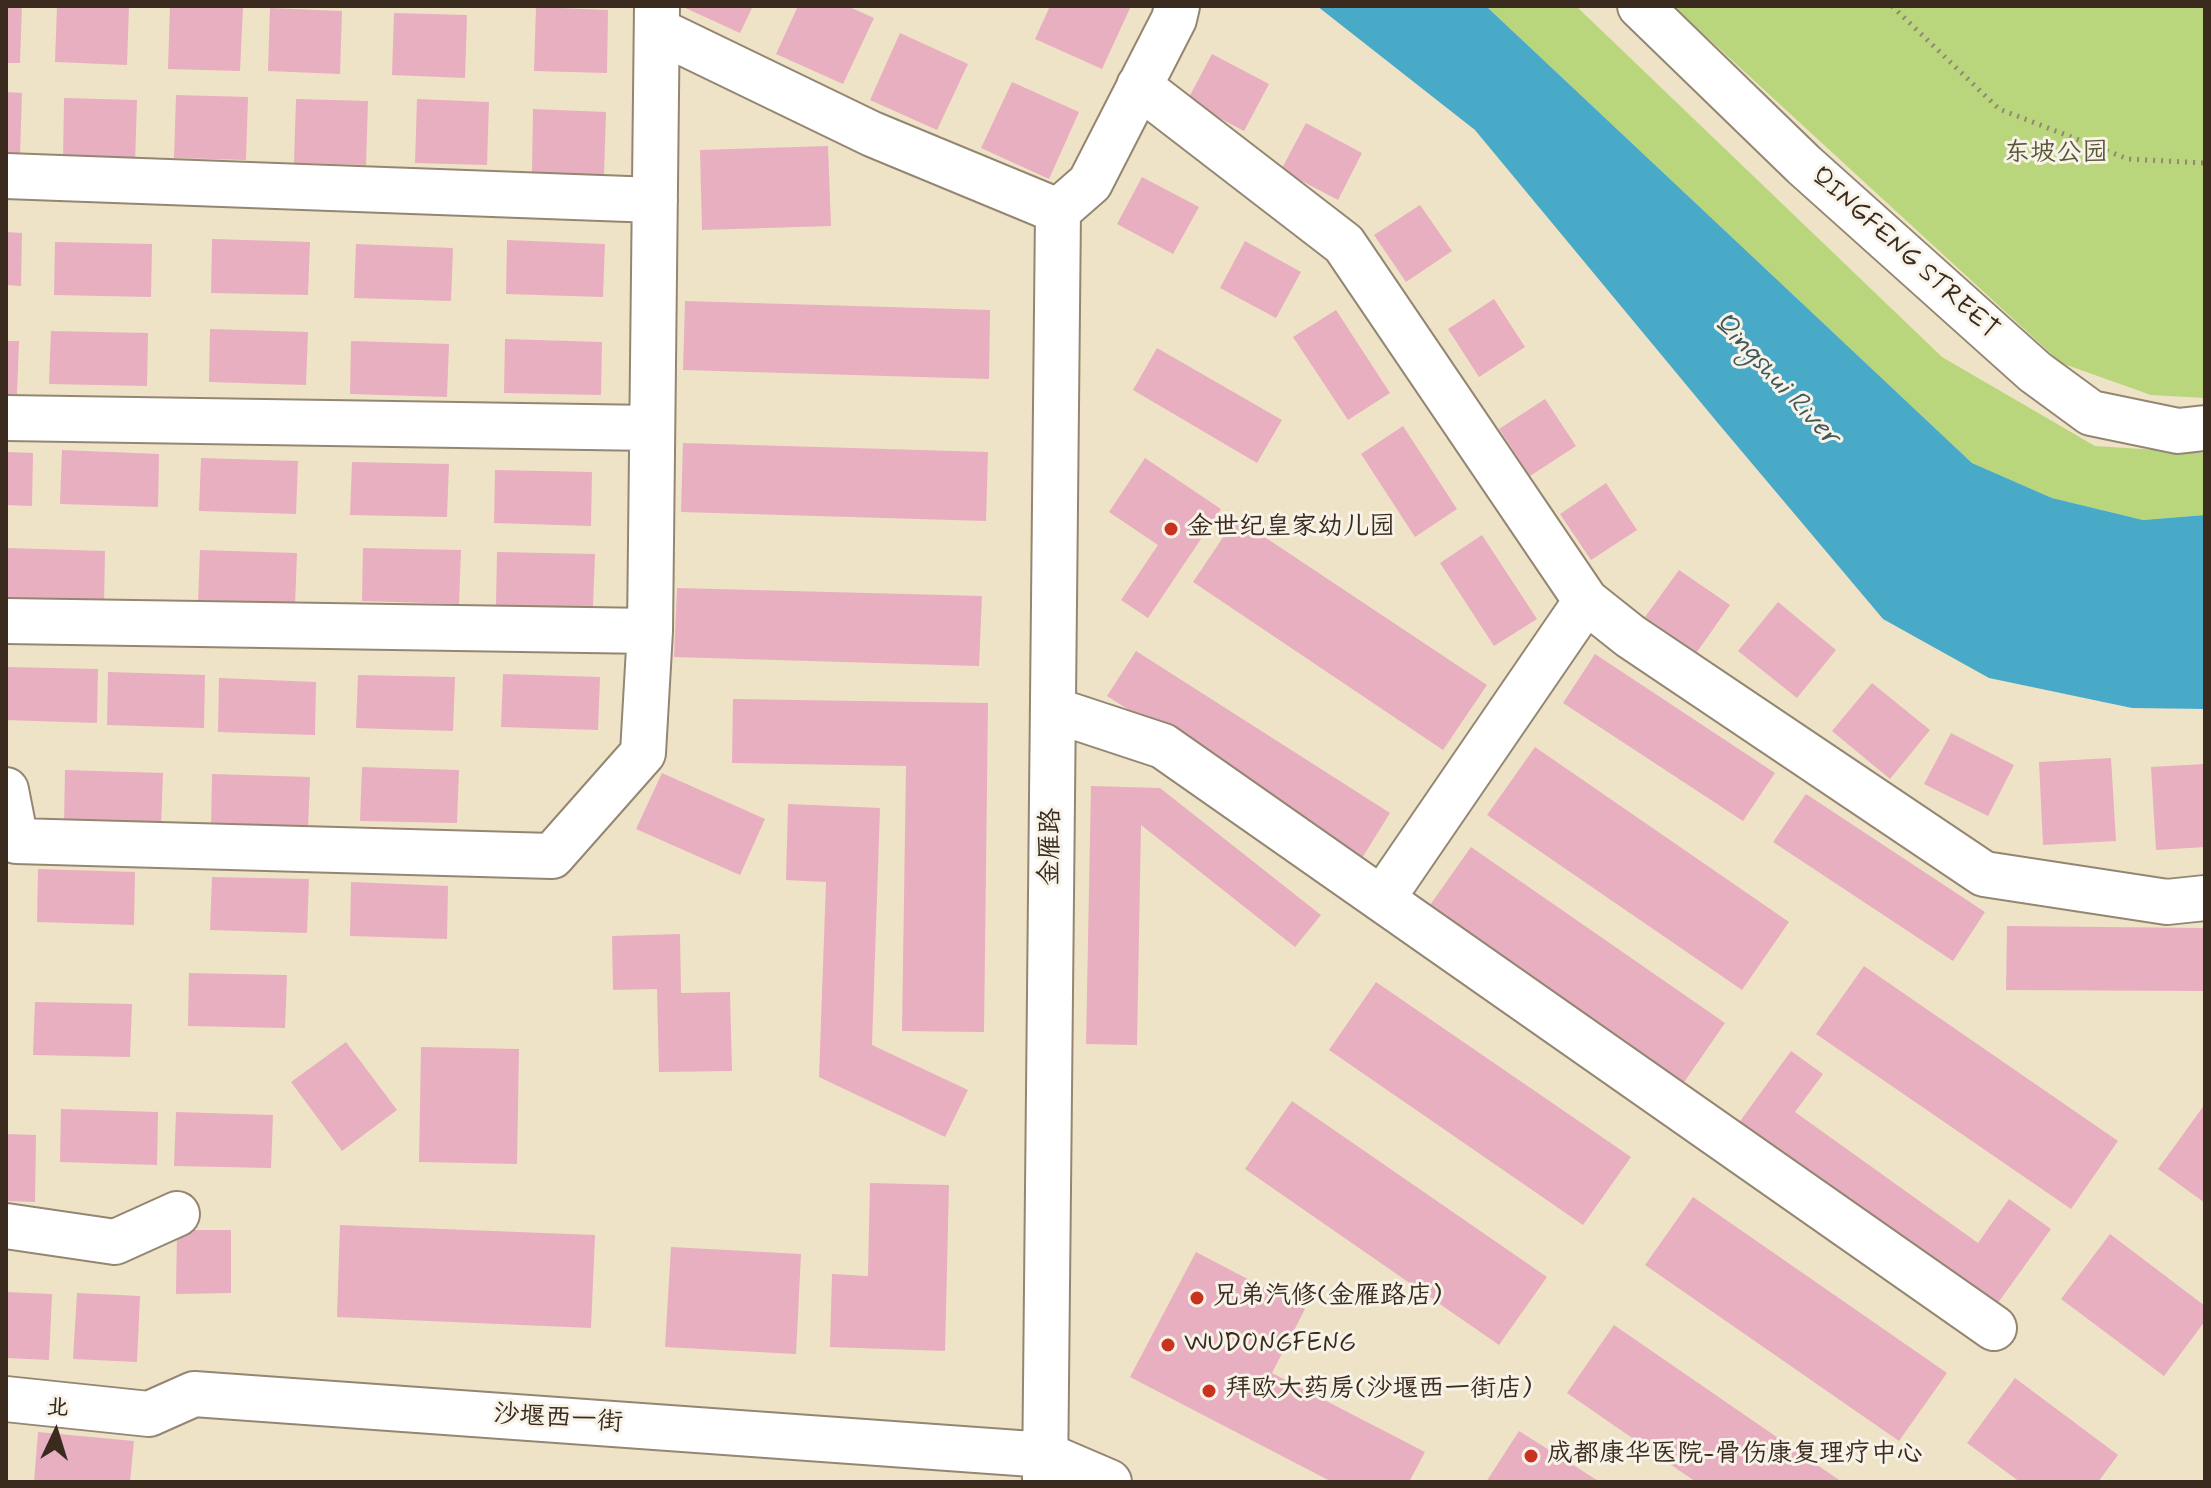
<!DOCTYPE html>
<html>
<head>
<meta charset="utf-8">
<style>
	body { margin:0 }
	#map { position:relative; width:2211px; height:1488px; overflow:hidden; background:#eee3c6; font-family:Mynerve,"LXGW WenKai TC",sans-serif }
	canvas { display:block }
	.frame { position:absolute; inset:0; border:8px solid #3b2a1e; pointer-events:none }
	.north { position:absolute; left:16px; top:1392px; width:80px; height:80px; -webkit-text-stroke:6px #f7f3e8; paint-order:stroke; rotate:4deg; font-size:22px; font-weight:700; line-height:32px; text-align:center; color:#3b2a1e }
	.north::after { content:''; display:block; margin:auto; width:28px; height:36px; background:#3b2a1e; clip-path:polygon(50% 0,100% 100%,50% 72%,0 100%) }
</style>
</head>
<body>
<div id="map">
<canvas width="2211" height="1488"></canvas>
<div class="frame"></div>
<div class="north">北</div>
</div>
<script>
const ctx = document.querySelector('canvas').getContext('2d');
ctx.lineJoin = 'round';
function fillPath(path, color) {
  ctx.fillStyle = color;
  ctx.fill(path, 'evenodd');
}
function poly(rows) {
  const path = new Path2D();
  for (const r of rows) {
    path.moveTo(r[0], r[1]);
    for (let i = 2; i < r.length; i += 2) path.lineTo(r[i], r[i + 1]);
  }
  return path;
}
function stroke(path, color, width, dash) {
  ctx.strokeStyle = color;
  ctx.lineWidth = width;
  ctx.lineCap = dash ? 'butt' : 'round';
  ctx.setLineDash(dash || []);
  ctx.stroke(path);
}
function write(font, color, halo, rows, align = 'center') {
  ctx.font = font + ' Mynerve,"LXGW WenKai TC",sans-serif';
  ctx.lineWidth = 6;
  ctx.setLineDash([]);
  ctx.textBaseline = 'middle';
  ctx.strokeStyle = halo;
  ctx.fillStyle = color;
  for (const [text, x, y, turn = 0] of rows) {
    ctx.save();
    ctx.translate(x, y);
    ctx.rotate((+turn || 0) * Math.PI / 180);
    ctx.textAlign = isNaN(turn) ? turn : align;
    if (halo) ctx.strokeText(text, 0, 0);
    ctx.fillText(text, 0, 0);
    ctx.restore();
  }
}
const green = poly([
	[1486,6,1576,6,1942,357,2095,446,2205,453,2205,515,2143,520,2052,498,1972,463],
	[1673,6,2205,6,2205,398,2151,395,2061,363]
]);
const water = poly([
	[1317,6,1486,6,1972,463,2052,498,2143,520,2205,515,2205,709,2132,708,1989,678,1883,619,1717,422,1475,130]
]);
const building = poly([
	[6,6,22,6,20,63,6,63],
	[57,6,129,6,127,65,55,62],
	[170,6,243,8,240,71,168,69],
	[681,6,753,6,740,33],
	[798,6,847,6,874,18,843,84,776,54],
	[1050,6,1131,6,1102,69,1035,39],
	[536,7,608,10,607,73,534,71],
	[270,8,342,11,340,74,268,71],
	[394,13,467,15,465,78,392,75],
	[900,33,968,64,937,130,870,100],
	[1212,54,1269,84,1244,131,1187,101],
	[1012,82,1079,112,1049,179,981,148],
	[6,92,22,93,20,156,6,156],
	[176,95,248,97,246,160,174,158],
	[64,98,137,100,135,164,63,161],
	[296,99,368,101,366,165,294,163],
	[417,99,489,102,487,165,415,163],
	[533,109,606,112,604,175,532,173],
	[1306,123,1362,153,1338,200,1281,170],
	[828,146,831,226,702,230,700,150],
	[1142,177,1199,207,1173,254,1117,224],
	[1420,205,1452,251,1406,282,1374,235],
	[6,232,22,233,21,286,6,285],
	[212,239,310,242,308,295,211,293],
	[507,240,605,244,603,297,506,294],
	[1245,241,1301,272,1276,318,1220,288],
	[55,242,152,244,151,297,54,295],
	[356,244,453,248,451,301,354,298],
	[1494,299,1525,347,1479,377,1448,329],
	[685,301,990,310,989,379,683,370],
	[1336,310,1390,393,1348,420,1293,337],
	[210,329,308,332,306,385,209,382],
	[51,331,148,333,147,386,49,384],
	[505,339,602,342,601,395,504,393],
	[6,341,19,341,17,394,6,394],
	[351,341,449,344,447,397,350,394],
	[1157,348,1282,420,1257,463,1133,390],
	[1545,399,1576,446,1530,476,1499,429],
	[1403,426,1457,509,1415,537,1361,454],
	[683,443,988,452,986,521,681,512],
	[62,450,159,454,158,507,60,504],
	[6,452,33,453,32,506,6,505],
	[201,458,298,461,296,514,199,511],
	[1145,458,1221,509,1148,618,1121,600,1158,545,1109,512],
	[352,462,449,464,447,517,350,515],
	[495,470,592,472,591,526,494,523],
	[1606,483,1637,530,1591,560,1560,514],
	[1236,518,1487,685,1443,750,1193,582],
	[1482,535,1537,619,1494,646,1440,563],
	[8,548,105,551,104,604,7,601],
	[363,548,461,550,459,604,362,601],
	[200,550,297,553,295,606,198,603],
	[497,552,595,554,593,608,496,605],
	[1679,570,1730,605,1697,652,1645,617],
	[677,588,982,596,979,666,674,657],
	[1778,602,1836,650,1797,698,1738,651],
	[1136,651,1390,813,1362,858,1107,696],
	[1595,654,1775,773,1743,821,1563,703],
	[6,667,98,669,97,723,6,720],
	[108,672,205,675,204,728,107,725],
	[503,674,600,677,598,730,501,727],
	[358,675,455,677,453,731,356,728],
	[219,678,316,682,315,735,218,732],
	[1872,683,1930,730,1890,779,1832,731],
	[733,699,988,703,984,1032,902,1031,906,766,732,763],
	[1951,733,2014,765,1988,816,1924,784],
	[1535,747,1789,922,1742,990,1487,815],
	[2111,758,2116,841,2043,845,2039,762],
	[2205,764,2205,847,2156,850,2151,767],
	[362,767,459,770,457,823,360,821],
	[65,770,163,773,161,827,64,824],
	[662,773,765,819,740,875,636,829],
	[212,774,310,777,308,830,211,827],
	[1091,786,1160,788,1321,915,1295,947,1141,825,1137,1045,1086,1044],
	[1806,794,1985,912,1953,961,1773,842],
	[788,804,880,808,872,1045,968,1090,945,1137,819,1077,826,882,786,880],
	[1471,847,1725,1023,1678,1091,1423,915],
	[38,869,135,872,134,925,37,922],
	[212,877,309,879,307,933,210,930],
	[351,882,448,886,447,939,350,936],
	[2007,926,2205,928,2205,991,2006,990],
	[680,934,681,993,730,992,732,1071,659,1072,657,989,613,990,612,936],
	[1864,966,2118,1141,2071,1209,1816,1034],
	[189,973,287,975,285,1028,188,1026],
	[1376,982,1631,1157,1583,1225,1329,1050],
	[35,1002,132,1004,130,1057,33,1055],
	[346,1042,397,1110,342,1151,291,1082],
	[421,1047,519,1049,517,1164,419,1162],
	[1791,1051,1823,1074,1795,1112,1978,1243,2009,1199,2051,1229,1995,1307,1738,1124],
	[1292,1101,1547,1277,1499,1345,1245,1169],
	[2205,1104,2205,1203,2158,1169],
	[61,1109,158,1112,157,1165,60,1162],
	[176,1112,273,1115,271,1168,174,1166],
	[6,1134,36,1135,35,1202,6,1201],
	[870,1183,949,1185,945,1351,830,1347,832,1274,868,1276],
	[1693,1197,1947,1373,1899,1441,1645,1265],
	[340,1225,595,1235,591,1328,337,1317],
	[177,1230,231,1230,231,1293,176,1294],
	[2110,1234,2205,1306,2205,1321,2164,1376,2061,1299],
	[671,1247,801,1254,796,1354,665,1347],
	[1196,1252,1305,1309,1272,1373,1425,1452,1409,1482,1332,1482,1130,1377],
	[6,1292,52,1294,49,1360,6,1358],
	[77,1293,140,1296,137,1362,73,1359],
	[1614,1325,1842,1482,1696,1482,1567,1393],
	[2015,1378,2118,1455,2098,1482,2020,1482,1967,1443],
	[1519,1431,1600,1482,1486,1482],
	[38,1432,134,1441,130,1482,34,1482]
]);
const path = poly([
	[1892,6,1999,109,2128,159,2205,163]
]);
const minor = poly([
	[1640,6,1804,165,2035,372,2091,413,2178,431,2205,428],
	[657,30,872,134,1058,211],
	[1139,86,1344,244,1586,601,1630,636,1984,874,2167,902,2205,898],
	[6,176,655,200],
	[1058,211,1090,183,1174,19,1177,6],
	[6,418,652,428],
	[6,621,650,631],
	[1054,710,1163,746,1994,1328],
	[6,790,16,841,552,856,643,753,650,631,657,6],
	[1382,899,1586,601],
	[6,1226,115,1242,177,1214],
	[6,1399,149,1414,194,1394,1046,1455,1109,1482],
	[1045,1482,1058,211]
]);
const markers = [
	[1171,529,8,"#c8321e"],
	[1197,1298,8,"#c8321e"],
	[1168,1345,8,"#c8321e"],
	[1209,1391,8,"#c8321e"],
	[1531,1456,8,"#c8321e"]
];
const parkNames = [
	["东坡公园",2056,155]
];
const streetNames = [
	["QINGFENG STREET",1904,254,42],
	["金雁路",1052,847,-89],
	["沙堰西一街",558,1420,4]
];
const poiNames = [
	["金世纪皇家幼儿园",1187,529],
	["兄弟汽修(金雁路店)",1213,1298],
	["WUDONGFENG",1184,1345],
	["拜欧大药房(沙堰西一街店)",1225,1391],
	["成都康华医院-骨伤康复理疗中心",1547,1456]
];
const waterNames = [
	["Qingshui River",1775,380,47]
];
fillPath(green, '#b9d67c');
fillPath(water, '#49aac8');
fillPath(building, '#e8afc0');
stroke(minor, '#948672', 48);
stroke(path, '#948672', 5, [2, 6]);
stroke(minor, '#fff', 44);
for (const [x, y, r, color] of markers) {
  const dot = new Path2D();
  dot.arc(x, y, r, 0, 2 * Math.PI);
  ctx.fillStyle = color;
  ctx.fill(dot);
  stroke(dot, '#f7f3e8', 3);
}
write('26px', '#5a5536', '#f7f3e8', parkNames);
write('26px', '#3b2a1e', '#f7f3e8', streetNames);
write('26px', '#3b2a1e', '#f7f3e8', poiNames, 'left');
write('italic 28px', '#40575a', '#f7f3e8', waterNames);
</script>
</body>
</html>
